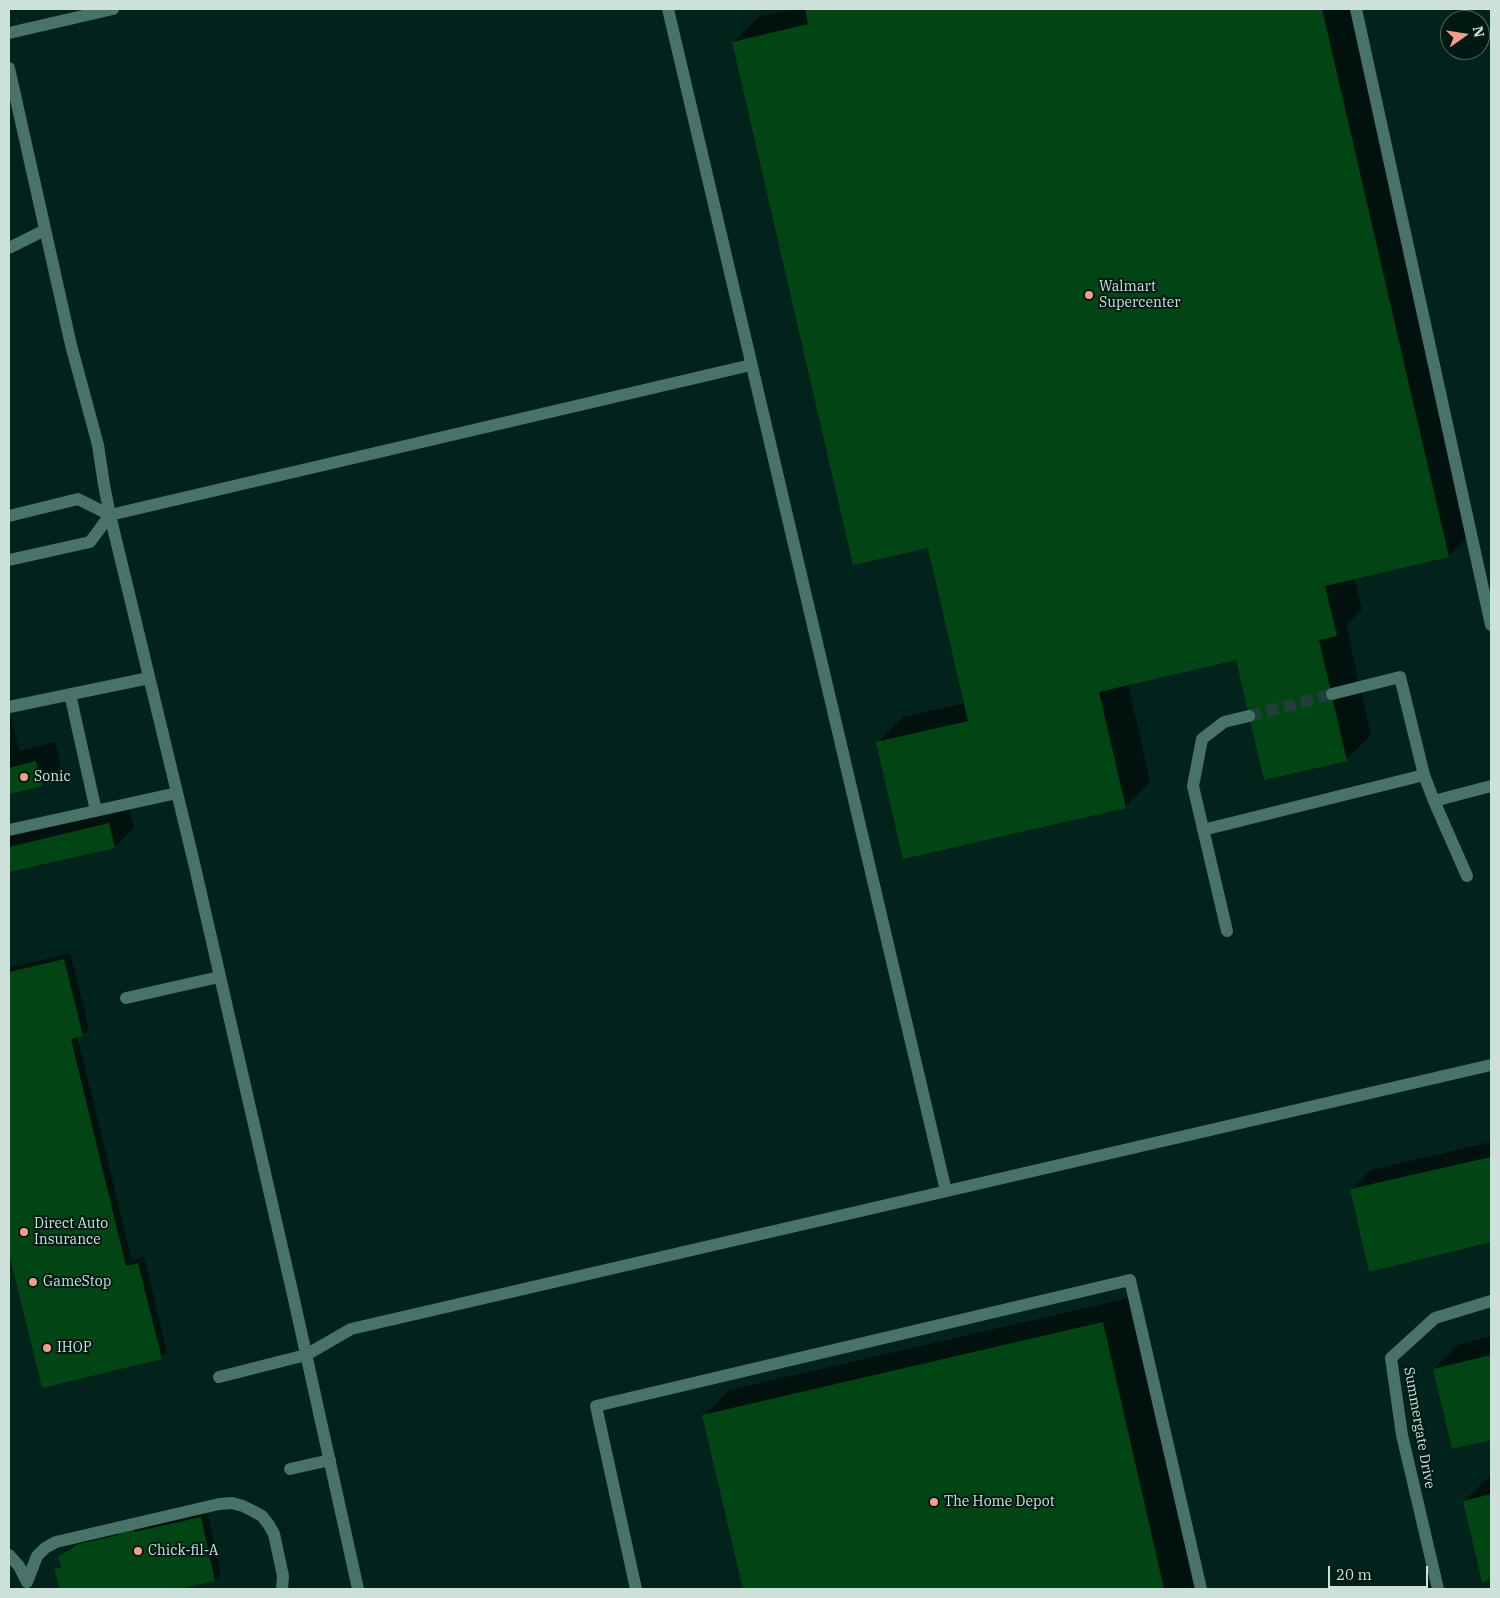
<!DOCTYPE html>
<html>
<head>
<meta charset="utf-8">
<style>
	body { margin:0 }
	#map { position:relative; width:1500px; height:1598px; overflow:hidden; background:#02221c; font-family:"IBM Plex Serif",serif }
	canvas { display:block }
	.frame { position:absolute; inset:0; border:10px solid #cbe1da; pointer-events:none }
	.north { position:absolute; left:1440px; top:10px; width:50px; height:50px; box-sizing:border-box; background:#001913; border:1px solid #516963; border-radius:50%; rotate:77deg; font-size:14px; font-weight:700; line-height:20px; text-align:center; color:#cbe1da }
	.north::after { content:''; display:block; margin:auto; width:18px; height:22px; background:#f49d8d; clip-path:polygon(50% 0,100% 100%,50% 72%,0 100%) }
	.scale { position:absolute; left:1328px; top:1566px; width:100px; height:22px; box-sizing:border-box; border:2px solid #cbe1da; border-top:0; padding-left:6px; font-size:15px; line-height:18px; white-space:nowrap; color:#cbe1da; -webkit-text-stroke:4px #001913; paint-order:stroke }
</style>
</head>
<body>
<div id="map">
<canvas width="1500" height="1598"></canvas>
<div class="frame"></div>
<div class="north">N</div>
<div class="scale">20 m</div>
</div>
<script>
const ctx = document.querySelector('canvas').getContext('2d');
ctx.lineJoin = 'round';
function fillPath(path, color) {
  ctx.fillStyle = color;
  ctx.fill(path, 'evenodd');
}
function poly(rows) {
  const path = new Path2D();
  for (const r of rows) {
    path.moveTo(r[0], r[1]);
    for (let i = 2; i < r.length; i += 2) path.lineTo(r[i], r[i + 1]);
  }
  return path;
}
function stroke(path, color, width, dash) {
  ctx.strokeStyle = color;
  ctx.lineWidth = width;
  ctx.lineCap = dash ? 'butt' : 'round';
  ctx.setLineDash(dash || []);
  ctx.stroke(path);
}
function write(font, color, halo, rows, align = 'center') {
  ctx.font = font + ' "IBM Plex Serif",serif';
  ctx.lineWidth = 4;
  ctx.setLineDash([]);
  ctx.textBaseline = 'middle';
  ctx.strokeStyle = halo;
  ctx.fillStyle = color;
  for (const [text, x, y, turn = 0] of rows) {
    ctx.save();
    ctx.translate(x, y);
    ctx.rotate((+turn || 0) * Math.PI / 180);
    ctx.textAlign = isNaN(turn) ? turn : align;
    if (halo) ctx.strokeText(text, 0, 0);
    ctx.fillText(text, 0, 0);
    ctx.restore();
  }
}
const shadow = poly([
	[795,9,1353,9,1474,531,1449,556,1354,578,1362,609,1346,625,1371,735,1346,760,1237,659,1128,684,1150,781,1125,807,878,742,903,717,965,703,929,546,733,43,758,17],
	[9,712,10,712,19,751,55,742,61,766,42,785,9,793],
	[128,805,134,828,114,847,9,871,9,833],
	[70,953,89,1029,83,1035,77,1036,132,1260,144,1257,167,1352,161,1358,43,1386,9,1248,9,968],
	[1491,1142,1491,1241,1370,1270,1352,1189,1371,1170],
	[1129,1298,1195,1589,744,1589,704,1416,729,1390],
	[1491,1336,1491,1438,1453,1448,1434,1369,1459,1344],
	[1491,1475,1491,1578,1483,1580,1464,1501],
	[207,1511,221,1574,215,1580,173,1589,61,1589,55,1569,61,1564,59,1558,65,1551,86,1538]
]);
const building = poly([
	[805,9,1322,9,1449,557,1325,586,1337,636,1319,640,1347,761,1264,780,1236,660,1099,692,1126,808,903,859,876,742,968,721,928,548,853,565,732,42,808,24],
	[36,761,43,786,9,794,9,768],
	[109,823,115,848,9,872,9,847],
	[64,959,83,1036,71,1039,126,1266,138,1263,162,1359,42,1388,9,1253,9,972],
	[1491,1157,1491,1242,1369,1272,1350,1189],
	[1103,1322,1164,1589,743,1589,702,1415],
	[1491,1355,1491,1440,1452,1449,1433,1369],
	[1491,1494,1491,1579,1482,1582,1463,1501],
	[201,1517,215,1581,179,1589,60,1589,54,1569,61,1567,58,1557,78,1544,118,1535,117,1531,134,1528,134,1532]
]);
const minorTunnel = poly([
	[1249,716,1332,694]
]);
const minor = poly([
	[668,9,946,1191],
	[1356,9,1491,625],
	[9,33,113,9],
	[9,68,71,345,98,445,104,485,110,515,194,863,293,1295,358,1589],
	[9,248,45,230],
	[9,516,78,499,110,515,751,365],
	[9,560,90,542,110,515],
	[70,694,96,811],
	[1332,694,1400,677,1424,775,1434,801,1491,786],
	[9,707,149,678],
	[1434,801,1467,876],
	[9,830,177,793],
	[1203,830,1424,775],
	[1227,931,1193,786,1202,739,1224,722,1249,716],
	[126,998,219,977],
	[219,1377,306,1355,351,1329,1491,1065],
	[290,1469,330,1460],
	[9,1555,19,1566,27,1582],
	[27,1582,37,1556,45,1548,56,1542,219,1504,232,1503,243,1506,253,1511,262,1516,269,1525,274,1534,283,1576,282,1589],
	[636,1589,596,1406,1130,1280,1201,1589],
	[1438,1589,1402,1435,1391,1358,1435,1318,1491,1301]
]);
const markers = [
	[1089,295,5,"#f49d8d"],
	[24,777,5,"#f49d8d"],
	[24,1232,5,"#f49d8d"],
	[33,1282,5,"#f49d8d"],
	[47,1348,5,"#f49d8d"],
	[934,1502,5,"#f49d8d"],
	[138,1551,5,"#f49d8d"]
];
const poiNames = [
	["Walmart",1099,287],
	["Supercenter",1099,303],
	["Sonic",34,777],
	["Direct Auto",34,1224],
	["Insurance",34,1240],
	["GameStop",43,1282],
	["IHOP",57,1348],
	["The Home Depot",944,1502],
	["Chick-fil-A",148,1551]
];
const streetNames = [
	["Summergate Drive",1419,1428,80]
];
fillPath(shadow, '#0007');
fillPath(building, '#014515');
stroke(minorTunnel, '#203f38', 12, [12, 6]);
stroke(minor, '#497368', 12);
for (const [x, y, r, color] of markers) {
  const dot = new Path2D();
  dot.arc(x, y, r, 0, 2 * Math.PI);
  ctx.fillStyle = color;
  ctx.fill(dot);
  stroke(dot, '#001913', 2);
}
write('14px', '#cbe1da', '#001913', poiNames, 'left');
write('14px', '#cbe1da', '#001913', streetNames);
</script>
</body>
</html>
